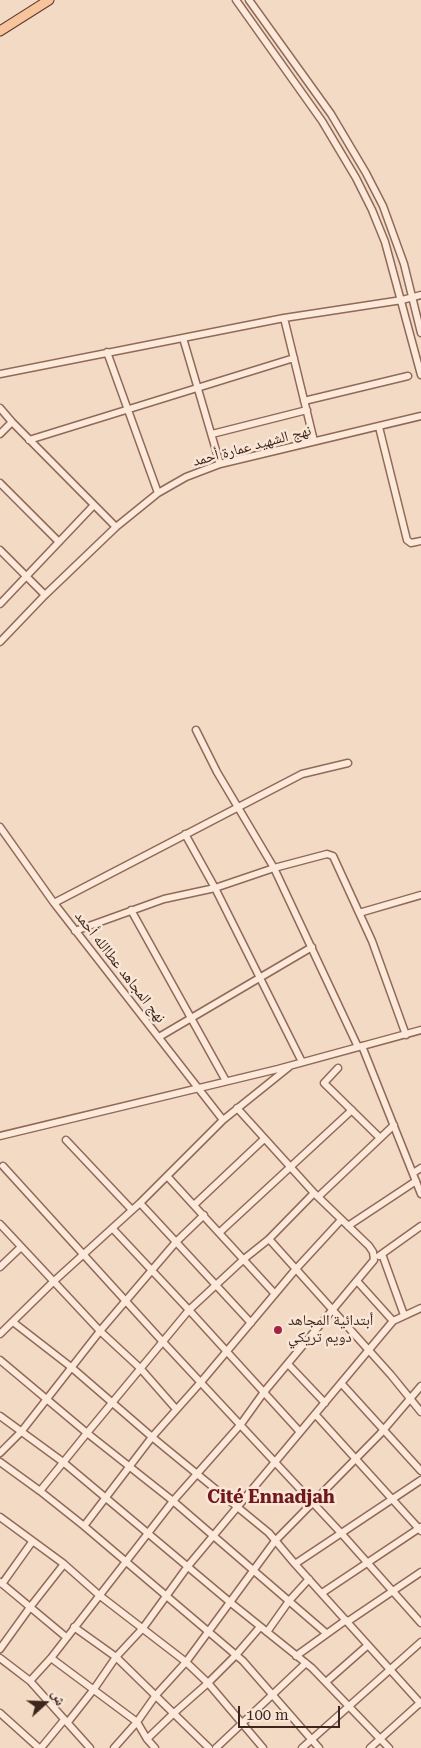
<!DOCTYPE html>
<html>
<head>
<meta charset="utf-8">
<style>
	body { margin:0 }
	#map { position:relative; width:421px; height:1748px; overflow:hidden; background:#f2dac5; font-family:"Roboto Serif","Noto Naskh Arabic",serif }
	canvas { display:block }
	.north { position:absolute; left:20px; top:1678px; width:50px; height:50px; -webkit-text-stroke:4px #f9e6d6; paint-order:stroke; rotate:70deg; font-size:14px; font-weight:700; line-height:20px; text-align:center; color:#3e261e }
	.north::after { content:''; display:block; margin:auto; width:18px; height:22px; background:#3e261e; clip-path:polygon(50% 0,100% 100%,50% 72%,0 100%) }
	.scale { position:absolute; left:238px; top:1706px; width:102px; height:22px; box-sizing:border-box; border:2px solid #3e261e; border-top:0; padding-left:6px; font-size:15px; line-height:18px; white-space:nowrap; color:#3e261e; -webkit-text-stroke:4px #f9e6d6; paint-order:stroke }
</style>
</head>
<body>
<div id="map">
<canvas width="421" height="1748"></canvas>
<div class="north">ش</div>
<div class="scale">100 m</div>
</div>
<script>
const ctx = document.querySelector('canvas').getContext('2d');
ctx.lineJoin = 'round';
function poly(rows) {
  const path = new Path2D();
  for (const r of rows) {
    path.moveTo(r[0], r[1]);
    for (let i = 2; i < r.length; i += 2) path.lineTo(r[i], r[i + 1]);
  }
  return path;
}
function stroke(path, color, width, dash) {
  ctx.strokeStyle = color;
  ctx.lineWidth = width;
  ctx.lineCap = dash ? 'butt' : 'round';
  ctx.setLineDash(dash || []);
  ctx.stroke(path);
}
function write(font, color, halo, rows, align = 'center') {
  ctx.font = font + ' "Roboto Serif","Noto Naskh Arabic",serif';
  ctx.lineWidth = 5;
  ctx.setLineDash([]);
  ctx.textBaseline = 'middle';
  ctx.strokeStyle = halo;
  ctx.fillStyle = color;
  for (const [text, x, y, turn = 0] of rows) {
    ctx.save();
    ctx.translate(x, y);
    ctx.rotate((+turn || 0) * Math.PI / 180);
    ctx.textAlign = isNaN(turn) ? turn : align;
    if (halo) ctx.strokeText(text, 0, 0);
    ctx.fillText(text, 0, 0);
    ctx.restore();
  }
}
const minor = poly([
	[236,0,322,121,356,178,372,210,385,242,421,375],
	[249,0,331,114,366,173,383,206,404,264,421,333],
	[284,318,314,441],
	[183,338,220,464],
	[107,352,158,493],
	[0,374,284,318,402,300,421,295],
	[304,401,408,376],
	[0,408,12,422,116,527],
	[379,427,407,540,411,543,421,541],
	[0,434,12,422],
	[212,434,307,410],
	[29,440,294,358],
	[0,483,59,542],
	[0,550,45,595],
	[0,604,94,505],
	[0,642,45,595,116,527,158,493,186,477,220,464,421,416],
	[196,730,217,772,274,868,358,1047],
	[0,827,54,903,223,1120],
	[185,834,215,888,302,1062],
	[54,903,302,774,348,763],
	[131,910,226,1081],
	[359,913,421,895],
	[75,931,164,899,215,888,274,868,327,854,333,856,372,941,406,1035],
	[159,1037,312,947],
	[362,1046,421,1194],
	[338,1068,324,1083,380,1138],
	[0,1136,278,1069,421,1030],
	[66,1140,132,1210],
	[3,1166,163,1342,341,1533,421,1623],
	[413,1173,421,1168],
	[167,1176,275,1294],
	[318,1197,394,1125],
	[140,1203,251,1323],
	[194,1205,264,1139],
	[0,1224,100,1331,140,1368,176,1409],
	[348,1226,416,1181],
	[113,1229,189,1310,300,1432],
	[220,1232,352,1110],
	[269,1239,314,1193],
	[382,1254,404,1315],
	[379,1256,421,1226],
	[0,1267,21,1247],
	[357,1281,393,1321],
	[13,1322,71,1367,152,1437,269,1533,295,1564,421,1704],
	[0,1334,53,1282,140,1203,223,1120,289,1067],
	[0,1360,87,1433,173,1501,326,1633],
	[288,1364,325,1403],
	[341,1383,421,1471],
	[315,1414,421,1531],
	[0,1416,63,1462,231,1603,312,1668,389,1748],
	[0,1453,21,1432,100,1331,152,1270,176,1242,204,1215],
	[0,1462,40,1491,84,1526,243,1661,319,1748],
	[40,1491,87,1433,189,1310,244,1259,269,1239,391,1375,421,1412],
	[0,1517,64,1564,99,1595,186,1662,208,1683,263,1748],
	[84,1526,152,1437,201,1382,295,1270,341,1220],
	[295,1564,421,1480],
	[0,1582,66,1637],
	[2,1584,32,1542],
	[322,1593,421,1527],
	[347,1622,421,1572],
	[74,1627,116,1657,209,1748],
	[267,1632,289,1601,309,1579],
	[0,1649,31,1606,64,1564],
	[296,1656,346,1620],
	[0,1658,30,1681,90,1748],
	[51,1658,137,1722,147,1739,155,1748],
	[30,1681,51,1658,173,1501,241,1424,264,1392,374,1260,373,1252,369,1246,314,1193,237,1108],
	[326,1682,368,1645],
	[0,1713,39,1748],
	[68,1722,94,1689,116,1657,143,1628,188,1566,393,1321,421,1308],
	[147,1739,174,1713,208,1683,236,1655,260,1627],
	[41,1748,64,1720],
	[114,1748,137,1722,156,1695,186,1662,275,1541,380,1434,421,1386],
	[216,1748,306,1663],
	[302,1748,421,1642],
	[370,1748,421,1702]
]);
const major = poly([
	[0,31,49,0]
]);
const markers = [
	[278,1330,5,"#a42344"]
];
const streetNames = [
	["نهج الشهيد عمارة أحمد",252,446,-15],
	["نهج المجاهد عطاالله أحمد",120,967,52]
];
const poiNames = [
	["أبتدائية المجاهد",288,1321],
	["دويم تريكي",288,1338]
];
const quarterNames = [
	["Cité Ennadjah",271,1498]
];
stroke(minor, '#906959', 9);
stroke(major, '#5d382d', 11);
stroke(minor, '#fce9da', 6);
stroke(major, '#f8c49b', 9);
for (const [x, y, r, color] of markers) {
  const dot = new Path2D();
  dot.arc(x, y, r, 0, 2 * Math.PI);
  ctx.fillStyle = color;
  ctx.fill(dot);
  stroke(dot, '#f9e6d6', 2);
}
write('15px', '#3e261e', '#f9e6d6', streetNames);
write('15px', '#3e261e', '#f9e6d6', poiNames, 'left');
write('bold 18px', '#6f191c', '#f9e6d6', quarterNames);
</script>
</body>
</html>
